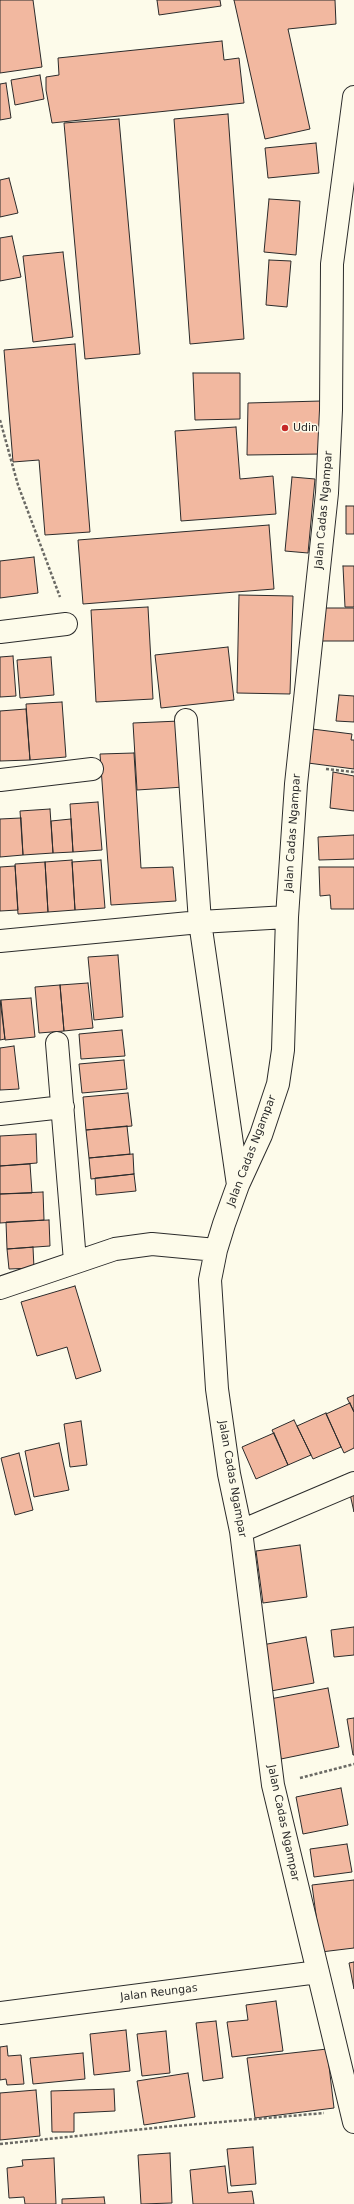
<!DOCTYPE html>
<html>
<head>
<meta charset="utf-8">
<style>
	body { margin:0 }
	canvas { display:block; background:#fdfbea }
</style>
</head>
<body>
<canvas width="354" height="2204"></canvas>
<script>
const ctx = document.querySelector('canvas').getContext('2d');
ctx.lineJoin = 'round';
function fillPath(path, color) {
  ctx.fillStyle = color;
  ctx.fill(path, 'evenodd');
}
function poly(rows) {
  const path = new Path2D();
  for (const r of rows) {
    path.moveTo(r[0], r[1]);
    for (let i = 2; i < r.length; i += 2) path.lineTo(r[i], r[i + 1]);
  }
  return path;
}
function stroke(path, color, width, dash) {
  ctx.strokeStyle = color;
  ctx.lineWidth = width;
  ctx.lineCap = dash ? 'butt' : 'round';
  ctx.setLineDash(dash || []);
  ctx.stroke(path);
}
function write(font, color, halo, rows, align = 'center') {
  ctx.font = font + ' "DejaVu Sans",sans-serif';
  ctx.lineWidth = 3;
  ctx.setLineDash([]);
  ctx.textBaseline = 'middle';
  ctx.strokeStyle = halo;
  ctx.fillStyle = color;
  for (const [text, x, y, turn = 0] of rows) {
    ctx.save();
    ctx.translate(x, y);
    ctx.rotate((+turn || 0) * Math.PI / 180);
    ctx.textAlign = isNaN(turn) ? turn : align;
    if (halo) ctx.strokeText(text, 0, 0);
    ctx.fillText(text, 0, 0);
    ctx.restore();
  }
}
const building = poly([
	[0,0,33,0,42,67,0,73,0,0],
	[157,0,220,0,221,6,159,15,157,0],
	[234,0,335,0,336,24,288,29,310,129,265,139,234,0],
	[222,41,224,60,239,58,244,103,52,123,46,90,46,77,59,75,58,58,222,41],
	[40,75,44,99,15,105,11,80,40,75],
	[6,83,11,118,0,120,0,84,6,83],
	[228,114,244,339,190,344,174,119,228,114],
	[119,119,140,354,85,359,64,123,119,119],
	[316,143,319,173,268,178,265,148,316,143],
	[9,178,18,213,0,217,0,180,9,178],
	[269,199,300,201,296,255,264,252,269,199],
	[12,236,21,277,0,281,0,238,12,236],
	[63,252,73,337,33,342,23,256,63,252],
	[269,260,291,261,287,307,266,305,269,260],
	[75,344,90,532,45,535,39,460,13,462,4,350,75,344],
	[193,373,240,373,240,419,195,420,193,373],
	[321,401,322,454,247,455,248,403,321,401],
	[236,427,240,479,273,476,276,514,181,521,175,431,236,427],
	[292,477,315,479,308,553,285,551,292,477],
	[346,506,354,506,354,534,346,534,346,506],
	[269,525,274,589,83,604,78,540,269,525],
	[34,557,38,593,0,598,0,561,34,557],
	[343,566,354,566,354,607,345,607,343,566],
	[239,595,293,596,290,694,237,693,239,595],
	[148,607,153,699,96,702,91,610,148,607],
	[322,608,354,608,354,641,321,641,322,608],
	[228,647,234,700,161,708,155,655,228,647],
	[13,656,16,696,0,697,0,657,13,656],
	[51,657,54,695,20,698,17,660,51,657],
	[339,695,354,696,354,722,336,721,339,695],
	[62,702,66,757,30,760,26,704,62,702],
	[26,709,30,760,0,761,0,711,26,709],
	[180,721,184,787,137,790,133,723,180,721],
	[312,729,352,734,351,740,354,740,354,769,308,763,312,729],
	[134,753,141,868,173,867,176,901,111,905,100,754,134,753],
	[333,772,354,776,354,811,330,808,333,772],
	[98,802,102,850,73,852,70,804,98,802],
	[50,809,53,853,23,855,20,811,50,809],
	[21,818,23,855,0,857,0,819,21,818],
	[71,819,73,852,53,853,51,821,71,819],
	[354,835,354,859,319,860,318,837,354,835],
	[72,860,75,910,48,912,45,862,72,860],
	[101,860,105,908,75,910,72,862,101,860],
	[45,862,48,912,18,914,15,864,45,862],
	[15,866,18,910,0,911,0,867,15,866],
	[319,867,354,867,354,909,331,909,330,895,320,896,319,867],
	[118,955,123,1017,94,1020,88,957,118,955],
	[88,983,93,1028,64,1031,60,985,88,983],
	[60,985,64,1031,39,1033,35,987,60,985],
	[31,998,35,1037,5,1040,1,1000,31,998],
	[0,1000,5,1039,0,1040,0,1000],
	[122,1030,125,1056,81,1059,79,1034,122,1030],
	[14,1046,19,1089,0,1090,0,1048,14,1046],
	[124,1060,127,1089,82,1093,79,1064,124,1060],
	[128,1093,132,1126,86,1130,83,1097,128,1093],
	[127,1126,130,1154,89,1158,86,1130,127,1126],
	[36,1134,37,1163,0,1166,0,1136,36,1134],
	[133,1154,134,1174,91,1179,89,1158,133,1154],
	[30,1164,32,1193,0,1194,0,1166,30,1164],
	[134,1174,136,1191,96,1195,95,1178,134,1174],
	[43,1192,44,1220,0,1223,0,1194,43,1192],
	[49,1220,50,1246,7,1249,6,1222,49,1220],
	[33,1247,34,1268,9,1269,7,1249,33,1247],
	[75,1286,101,1371,76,1379,67,1347,37,1356,21,1302,75,1286],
	[354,1395,354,1412,347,1398,354,1395],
	[350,1403,354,1412,354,1448,344,1453,326,1414,350,1403],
	[326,1413,341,1447,313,1459,297,1426,326,1413],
	[294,1420,311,1455,288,1465,272,1430,294,1420],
	[81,1421,87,1465,70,1467,64,1424,81,1421],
	[274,1433,288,1465,256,1479,242,1447,274,1433],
	[59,1443,69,1490,34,1497,25,1451,59,1443],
	[19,1453,33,1510,15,1515,1,1458,19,1453],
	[354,1493,354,1512,350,1494,354,1493],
	[300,1545,307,1597,263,1603,256,1551,300,1545],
	[354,1627,354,1655,334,1657,331,1630,354,1627],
	[306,1637,314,1683,271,1691,262,1645,306,1637],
	[328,1688,339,1747,281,1759,270,1699,328,1688],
	[354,1718,354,1755,353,1755,347,1719,354,1718],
	[341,1788,348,1825,303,1834,296,1797,341,1788],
	[347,1844,352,1872,314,1877,310,1849,347,1844],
	[354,1880,354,1948,321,1952,312,1885,354,1880],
	[354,1962,354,1989,349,1963,354,1962],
	[276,2001,283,2051,232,2057,227,2022,248,2020,246,2005,276,2001],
	[216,2021,223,2078,203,2081,196,2023,216,2021],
	[126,2030,130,2071,94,2075,90,2034,126,2030],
	[166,2031,170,2073,142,2076,137,2034,166,2031],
	[7,2046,8,2056,21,2055,24,2084,7,2085,6,2079,0,2080,0,2047,7,2046],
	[327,2049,334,2108,255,2118,247,2058,327,2049],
	[83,2053,85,2079,33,2084,30,2058,83,2053],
	[188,2073,195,2117,144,2125,137,2081,188,2073],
	[114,2089,115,2111,74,2113,74,2132,52,2132,51,2091,114,2089],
	[36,2090,40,2136,0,2140,0,2093,36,2090],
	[253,2147,256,2184,231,2186,227,2149,253,2147],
	[170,2153,172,2203,141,2204,138,2155,170,2153],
	[54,2158,56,2204,25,2204,24,2197,9,2198,7,2168,23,2166,22,2160,54,2158],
	[225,2166,228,2193,252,2191,254,2204,193,2204,190,2170,225,2166],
	[104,2197,105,2204,62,2204,62,2199,104,2197]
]);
const path = poly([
	[0,420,18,485,60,597],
	[326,769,354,772],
	[300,1778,354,1764],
	[0,2144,164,2127,324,2113]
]);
const minor = poly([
	[354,97,332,264,331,410,327,493,296,784,287,917,283,1050,278,1084,261,1135,238,1185,224,1224,216,1250,210,1280,217,1389,229,1474,241,1531,273,1785,354,2122],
	[0,632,66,624],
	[186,720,200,922,238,1185],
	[0,780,92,769],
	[0,941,200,922,287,917],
	[57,1043,75,1261],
	[0,1114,63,1107],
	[0,1288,115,1249,152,1244,216,1250],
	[241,1531,354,1483],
	[0,2013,318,1972]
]);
const markers = [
	[285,428,4,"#c62828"]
];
const poiNames = [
	["Udin",293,428]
];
const streetNames = [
	["Jalan Cadas Ngampar",324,510,-85],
	["Jalan Cadas Ngampar",293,833,-86],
	["Jalan Cadas Ngampar",252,1151,-69],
	["Jalan Cadas Ngampar",232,1479,80],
	["Jalan Cadas Ngampar",283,1823,78],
	["Jalan Reungas",159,1993,-7]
];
fillPath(building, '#f2b8a0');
stroke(building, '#2b2b2b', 1);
stroke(minor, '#2b2b2b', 24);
stroke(path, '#6a6964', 2.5, [3, 2]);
stroke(minor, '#fdfbea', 22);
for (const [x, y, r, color] of markers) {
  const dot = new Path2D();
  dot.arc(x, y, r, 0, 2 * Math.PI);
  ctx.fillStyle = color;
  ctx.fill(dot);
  stroke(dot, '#fdfbea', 1.5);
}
write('11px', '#2b2b2b', '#fdfbea', poiNames, 'left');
write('11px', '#2b2b2b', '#fdfbea', streetNames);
</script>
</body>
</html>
